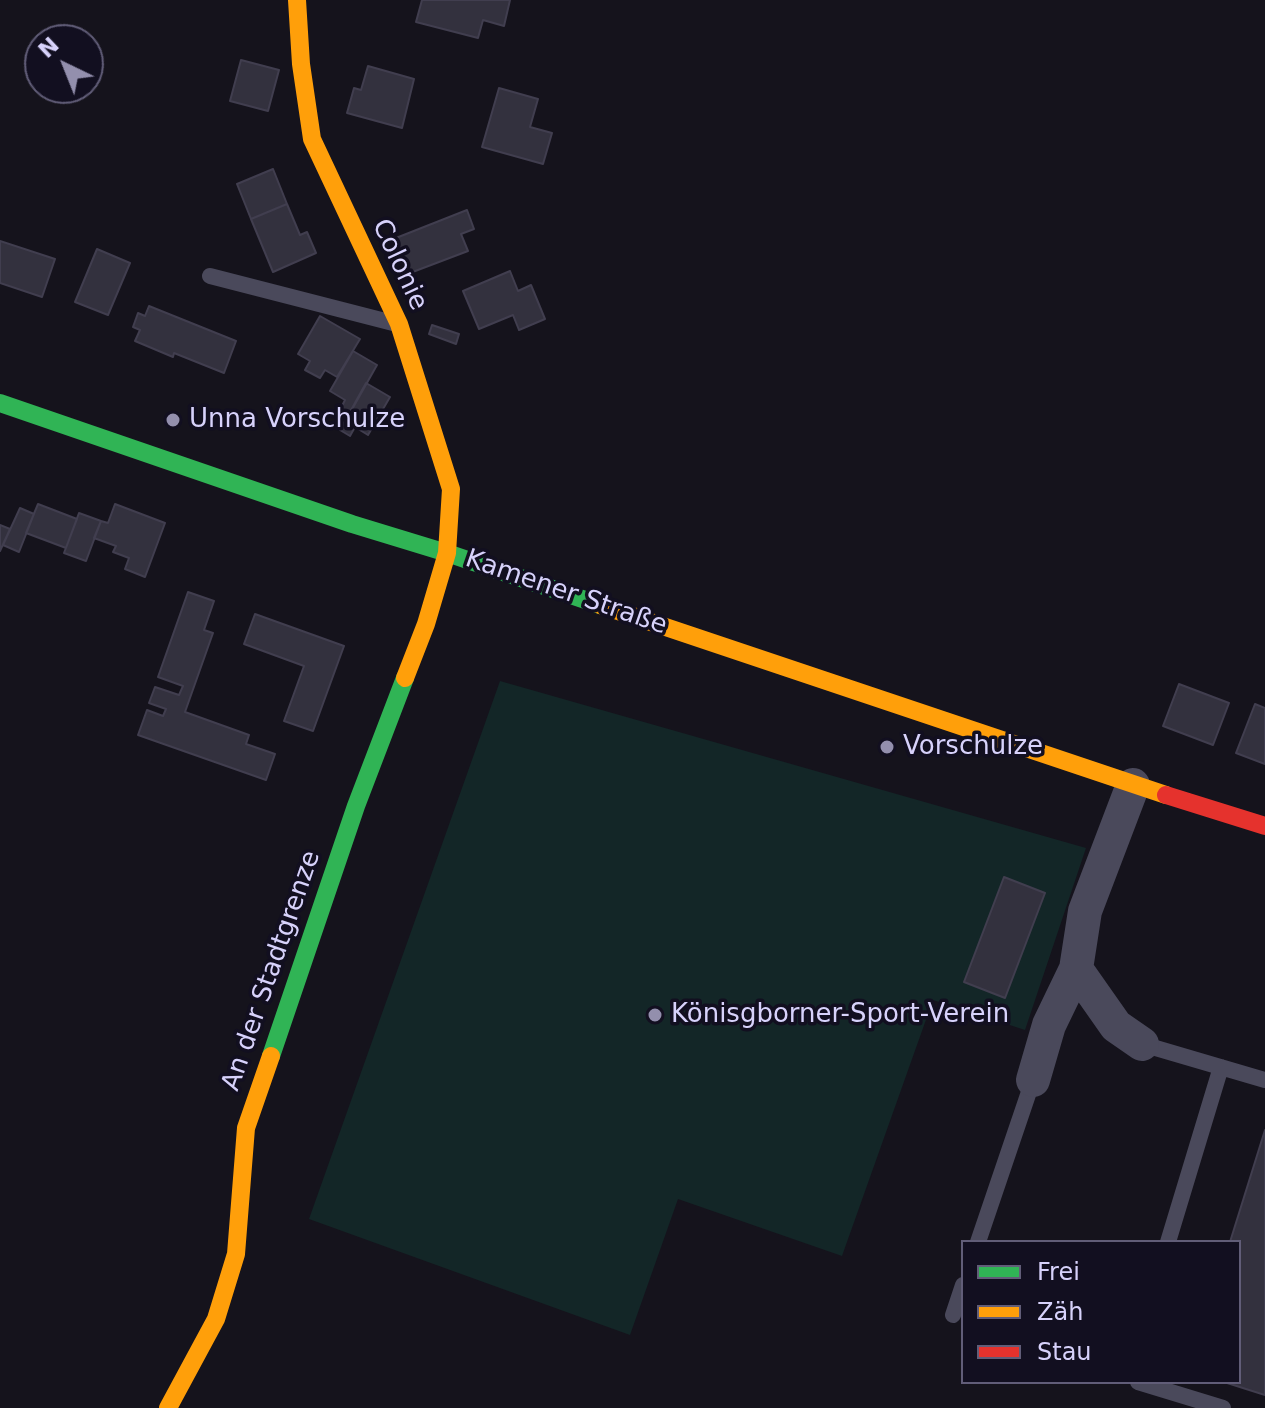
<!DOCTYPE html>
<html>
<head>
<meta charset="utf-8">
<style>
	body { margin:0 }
	#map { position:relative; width:1265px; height:1408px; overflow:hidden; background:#15131c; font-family:"DejaVu Sans",sans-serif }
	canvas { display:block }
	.legend { position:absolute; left:961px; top:1240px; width:280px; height:144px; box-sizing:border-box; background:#120f20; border:2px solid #615d78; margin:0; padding:10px 14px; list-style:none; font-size:24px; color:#d7d2fb }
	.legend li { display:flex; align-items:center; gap:16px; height:40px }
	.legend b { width:40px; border:2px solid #615d78 }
	.north { position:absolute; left:24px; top:24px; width:80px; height:80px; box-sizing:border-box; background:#120f20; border:2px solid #615d78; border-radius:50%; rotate:317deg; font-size:22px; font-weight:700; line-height:32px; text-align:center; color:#d7d2fb }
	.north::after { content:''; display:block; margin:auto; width:28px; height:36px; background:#938fad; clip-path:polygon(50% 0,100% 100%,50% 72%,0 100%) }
</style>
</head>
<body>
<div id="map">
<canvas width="1265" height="1408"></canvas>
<ul class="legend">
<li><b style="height:10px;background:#30b455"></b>Frei</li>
<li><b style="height:10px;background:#ff9f0a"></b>Zäh</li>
<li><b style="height:10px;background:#e5322d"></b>Stau</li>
</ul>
<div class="north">N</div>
</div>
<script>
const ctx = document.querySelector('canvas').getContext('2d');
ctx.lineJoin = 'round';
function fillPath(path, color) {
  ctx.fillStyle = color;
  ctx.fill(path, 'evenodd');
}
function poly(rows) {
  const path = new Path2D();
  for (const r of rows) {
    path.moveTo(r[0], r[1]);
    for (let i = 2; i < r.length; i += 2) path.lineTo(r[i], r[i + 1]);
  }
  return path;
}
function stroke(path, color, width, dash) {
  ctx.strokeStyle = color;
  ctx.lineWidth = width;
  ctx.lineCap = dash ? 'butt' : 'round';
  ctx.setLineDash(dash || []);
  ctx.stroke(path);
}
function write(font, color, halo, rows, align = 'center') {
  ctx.font = font + ' "DejaVu Sans",sans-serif';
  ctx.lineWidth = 7;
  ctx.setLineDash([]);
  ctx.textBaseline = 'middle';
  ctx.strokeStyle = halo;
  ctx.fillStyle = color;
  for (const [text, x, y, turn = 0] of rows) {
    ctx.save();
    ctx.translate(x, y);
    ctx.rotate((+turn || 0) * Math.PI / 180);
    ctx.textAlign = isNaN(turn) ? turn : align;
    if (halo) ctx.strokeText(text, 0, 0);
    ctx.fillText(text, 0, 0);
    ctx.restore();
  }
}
const green = poly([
	[500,681,1086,848,1025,1030,933,1000,842,1256,678,1199,630,1335,309,1219]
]);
const building = poly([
	[422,0,510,0,504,26,483,20,478,38,416,22,422,0],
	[241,60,279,70,268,111,230,101,241,60],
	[368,66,414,79,402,128,347,113,354,88,361,90,368,66],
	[499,88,538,99,530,127,552,133,543,164,482,147,499,88],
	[273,169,287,204,251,219,237,184,273,169],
	[287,204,300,235,307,232,316,253,273,272,251,219,287,204],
	[467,210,474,229,461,234,468,251,410,273,396,238,467,210],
	[0,241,55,259,42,297,0,283,0,241],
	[97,249,130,263,108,315,75,302,97,249],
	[510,271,518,291,531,285,545,319,519,330,513,315,479,329,463,291,510,271],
	[149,306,236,341,224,373,174,353,173,357,135,341,140,330,133,327,138,313,145,316,149,306],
	[320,316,360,339,337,377,325,370,320,378,305,370,310,361,298,354,320,316],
	[432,325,459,334,456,344,429,334,432,325],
	[353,351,377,365,350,413,341,408,345,400,330,391,353,351],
	[366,383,390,397,368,435,355,427,350,436,340,430,366,383],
	[38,504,77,519,66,548,26,533,38,504],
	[115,504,165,523,145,577,125,569,129,558,113,552,116,546,94,538,101,521,108,523,115,504],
	[20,508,34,514,19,552,3,545,20,508],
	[79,513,101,521,86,561,64,553,79,513],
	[0,525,10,529,0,551,0,525],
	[188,592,214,601,204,630,213,633,185,712,249,735,246,744,275,754,266,780,138,735,147,710,163,716,166,709,149,703,155,687,179,695,183,686,158,677,188,592],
	[255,614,344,646,313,731,284,721,304,666,244,644,255,614],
	[1179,684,1229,703,1213,745,1163,726,1179,684],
	[1255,704,1265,708,1265,764,1236,753,1255,704],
	[1004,877,1045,893,1005,998,964,982,1004,877],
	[1265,1130,1265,1395,1224,1382,1239,1382,1239,1242,1230,1242,1265,1130]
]);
const lane = poly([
	[210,276,393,323],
	[1142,1044,1265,1080],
	[978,1242,1033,1080],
	[1168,1242,1221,1067],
	[953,1315,963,1285],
	[1138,1382,1223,1408]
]);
const street = poly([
	[1133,785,1085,911,1076,969,1116,1026,1142,1044],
	[1033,1080,1049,1025,1076,969]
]);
const fast = poly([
	[0,403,352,524,447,553,600,605],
	[271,1056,356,806,405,678]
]);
const slow = poly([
	[297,0,301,64,312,139,399,324,451,489,447,553,426,624,405,678],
	[600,605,1166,795],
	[168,1408,216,1319,236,1254,246,1128,271,1056]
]);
const jam = poly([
	[1166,795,1265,826]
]);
const markers = [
	[173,420,8,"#938fad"],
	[887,747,8,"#938fad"],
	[655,1015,8,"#938fad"]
];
const streetNames = [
	["Colonie",399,265,65],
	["Kamener Straße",566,593,19],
	["An der Stadtgrenze",272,971,-71]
];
const poiNames = [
	["Unna Vorschulze",189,420],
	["Vorschulze",903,747],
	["Könisgborner-Sport-Verein",671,1015]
];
fillPath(green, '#132627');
fillPath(building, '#33313e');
stroke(building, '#413e4f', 2);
stroke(lane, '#4a495b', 16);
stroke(street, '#4a495b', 34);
stroke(fast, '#30b455', 18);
stroke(slow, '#ff9f0a', 18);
stroke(jam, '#e5322d', 18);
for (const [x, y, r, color] of markers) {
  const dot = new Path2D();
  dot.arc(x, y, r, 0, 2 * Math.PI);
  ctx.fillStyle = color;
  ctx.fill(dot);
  stroke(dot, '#120f20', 3);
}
write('26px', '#d7d2fb', '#120f20', streetNames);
write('26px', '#d7d2fb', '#120f20', poiNames, 'left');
</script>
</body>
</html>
